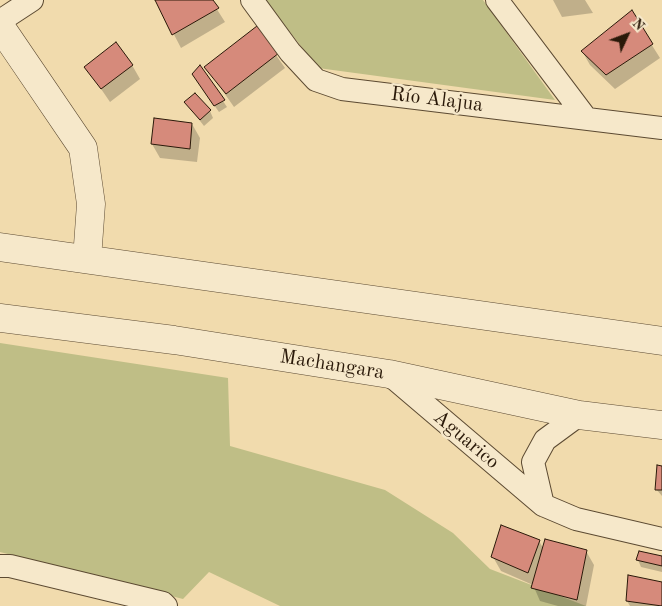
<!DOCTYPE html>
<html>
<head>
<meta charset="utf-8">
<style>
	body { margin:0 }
	#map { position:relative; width:662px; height:606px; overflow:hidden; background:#f1dbad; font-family:"Old Standard TT",serif }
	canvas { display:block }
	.north { position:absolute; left:602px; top:10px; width:50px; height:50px; -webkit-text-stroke:4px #f6e8ca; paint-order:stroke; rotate:47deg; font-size:14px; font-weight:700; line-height:20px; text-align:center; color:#2a1909 }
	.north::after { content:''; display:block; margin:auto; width:18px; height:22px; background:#2a1909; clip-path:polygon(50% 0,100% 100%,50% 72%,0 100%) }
</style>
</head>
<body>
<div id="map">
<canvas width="662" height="606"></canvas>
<div class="north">N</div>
</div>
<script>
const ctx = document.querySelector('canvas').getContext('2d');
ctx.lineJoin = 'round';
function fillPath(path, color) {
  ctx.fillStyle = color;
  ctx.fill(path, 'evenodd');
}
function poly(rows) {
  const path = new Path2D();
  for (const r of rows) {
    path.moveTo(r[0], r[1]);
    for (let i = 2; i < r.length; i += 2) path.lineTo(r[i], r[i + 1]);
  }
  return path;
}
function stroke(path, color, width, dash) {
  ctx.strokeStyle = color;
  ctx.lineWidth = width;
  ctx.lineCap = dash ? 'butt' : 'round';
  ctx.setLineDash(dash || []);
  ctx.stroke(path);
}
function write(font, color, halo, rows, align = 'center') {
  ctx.font = font + ' "Old Standard TT",serif';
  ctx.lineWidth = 5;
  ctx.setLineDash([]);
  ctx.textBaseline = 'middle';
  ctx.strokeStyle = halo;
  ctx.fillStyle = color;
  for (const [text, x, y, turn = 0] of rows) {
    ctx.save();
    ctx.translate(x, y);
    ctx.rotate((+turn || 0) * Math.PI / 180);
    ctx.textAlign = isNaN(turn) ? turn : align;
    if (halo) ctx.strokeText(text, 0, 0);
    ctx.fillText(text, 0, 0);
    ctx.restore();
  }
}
const green = poly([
	[265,0,483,0,555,100,318,68],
	[0,343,228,378,230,446,385,490,453,533,490,569,586,606,280,606,209,572,183,599,0,552]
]);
const shadow = poly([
	[156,0,211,0,225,22,181,48],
	[553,0,585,0,593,13,562,17],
	[631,12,660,58,615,89,590,65,582,51],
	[257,28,285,68,234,107,206,67],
	[132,65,140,79,110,102,86,67],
	[200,67,227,107,219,112,197,81],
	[186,103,210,111,213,118,204,126],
	[192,124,200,138,197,162,160,158,152,144],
	[662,467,662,496,656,489],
	[539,541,543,548,586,551,594,565,586,606,558,606,540,601,533,585,501,571,493,557],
	[662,557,662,572,641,567,638,560],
	[662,583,662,606,630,606,627,601]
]);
const building = poly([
	[155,0,213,0,219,8,172,35,155,0],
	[632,10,653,44,606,75,581,51,632,10],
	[257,26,279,53,226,94,204,67,257,26],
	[116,42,133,65,101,89,84,67,116,42],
	[200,65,225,100,214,106,192,74,200,65],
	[195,93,211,110,200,120,184,102,195,93],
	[154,118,192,123,190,149,151,144,154,118],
	[657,465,662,466,662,490,655,490,657,465],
	[501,525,540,540,528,573,491,557,501,525],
	[545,539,587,550,577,600,531,588,545,539],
	[639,551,662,556,662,566,636,560,639,551],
	[628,575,662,582,662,606,626,601,628,575]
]);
const minor = poly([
	[252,0,290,52,316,80,342,89,662,128],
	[497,0,586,118],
	[0,21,32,0],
	[389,374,543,505,576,519,662,539],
	[543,505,533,462,545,440,579,415],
	[0,566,10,566,163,603,166,606]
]);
const tertiary = poly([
	[0,26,83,148,91,204,87,259],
	[0,247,662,341],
	[0,318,174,340,389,374,579,415,662,425]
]);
const streetNames = [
	["Río Alajua",437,100,7],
	["Machangara",332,365,9],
	["Aguarico",466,440,40]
];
fillPath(green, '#bfbe86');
fillPath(shadow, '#0003');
fillPath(building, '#d68a7b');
stroke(building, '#2a1909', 1);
stroke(minor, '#5c4a32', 24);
stroke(tertiary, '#5c4a32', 29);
stroke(minor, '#f6e8ca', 22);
stroke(tertiary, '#f6e8ca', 28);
write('20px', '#2a1909', '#f6e8ca', streetNames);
</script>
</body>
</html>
